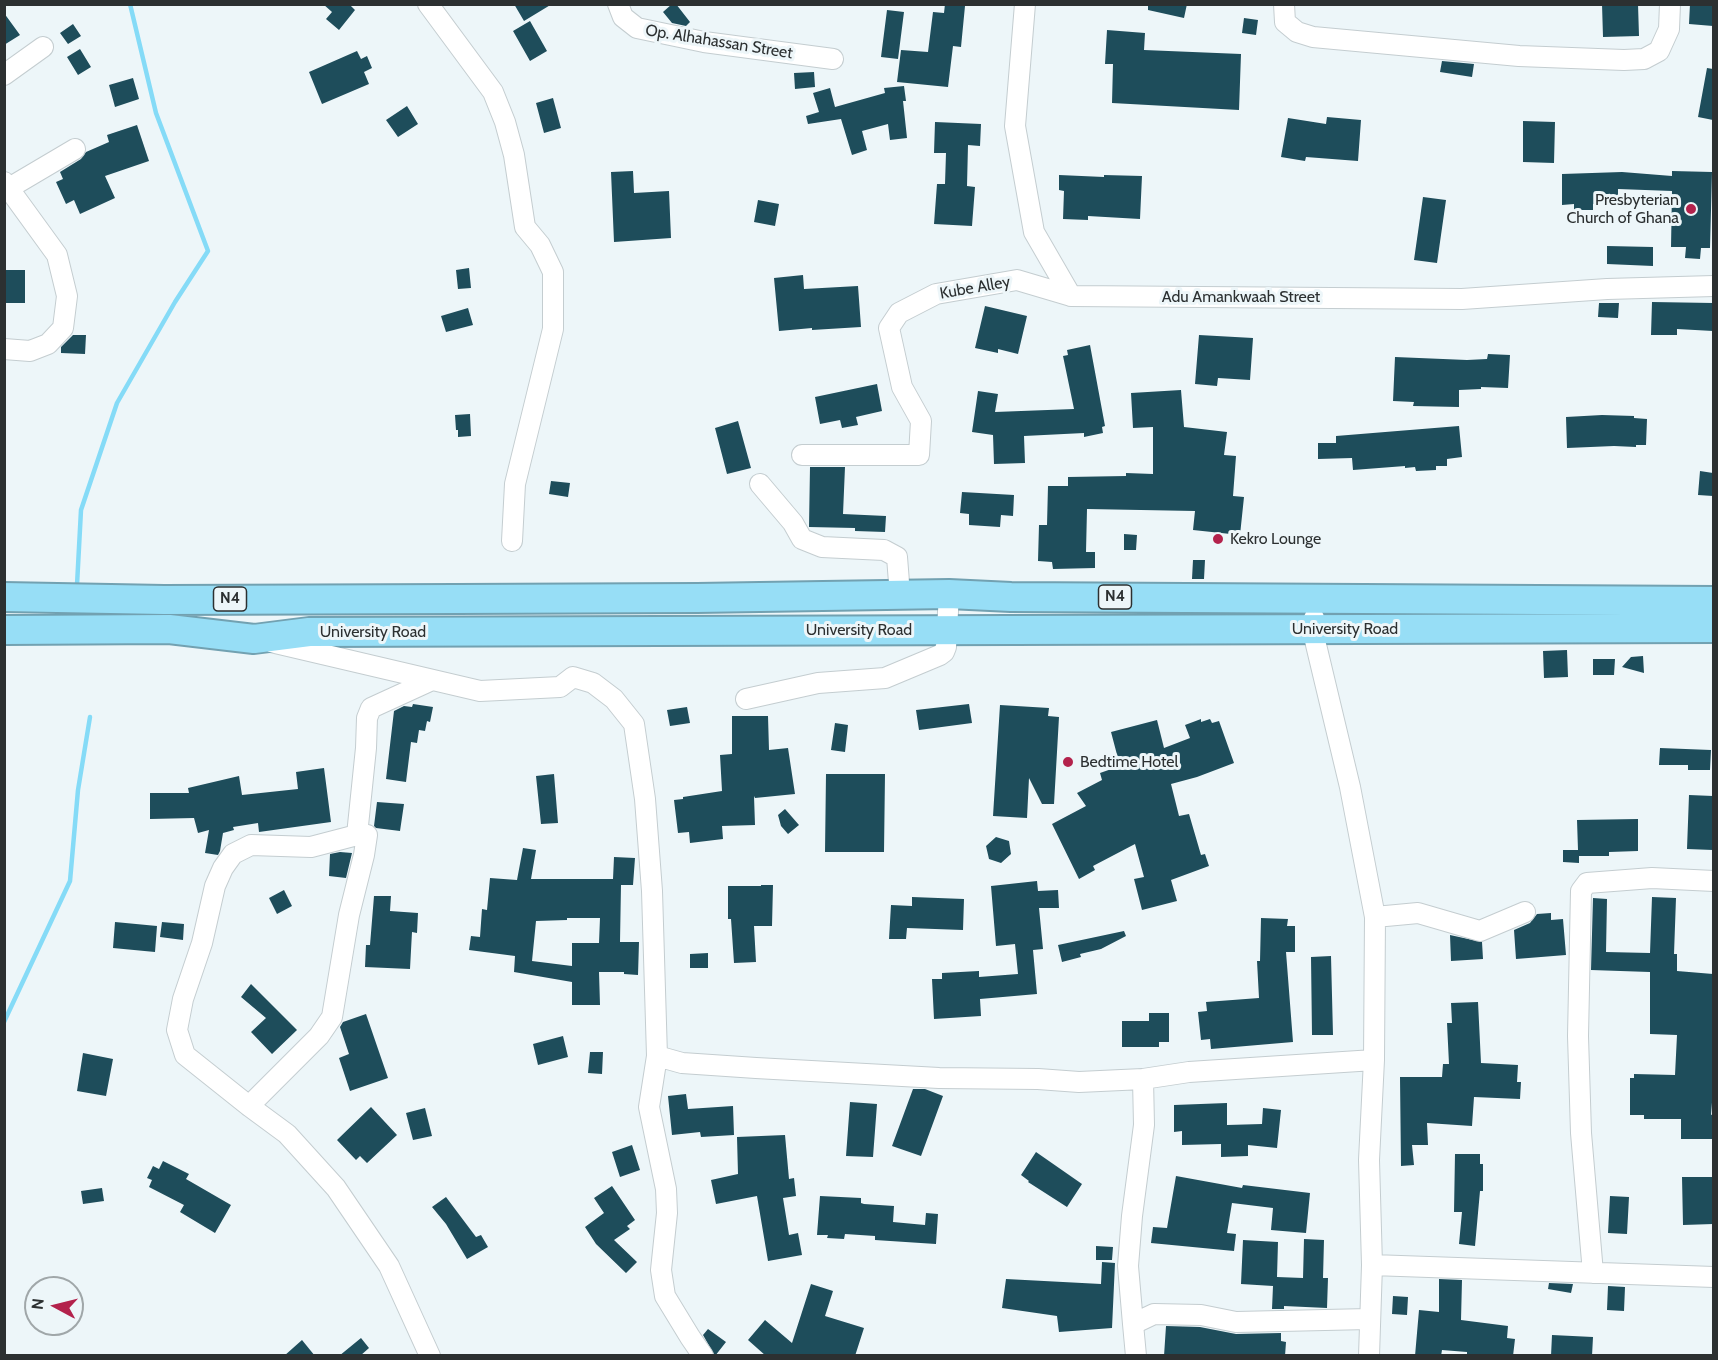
<!DOCTYPE html>
<html>
<head>
<meta charset="utf-8">
<style>
	body { margin:0 }
	#map { position:relative; width:1718px; height:1360px; overflow:hidden; background:#edf6f9; font-family:Cabin,sans-serif }
	canvas { display:block }
	.frame { position:absolute; inset:0; border:6px solid #2c3031; pointer-events:none }
	.north { position:absolute; left:24px; top:1276px; width:60px; height:60px; box-sizing:border-box; background:#edf6f9; border:2px solid #a0a7a9; border-radius:50%; rotate:277deg; font-size:16px; font-weight:700; line-height:24px; text-align:center; color:#2c3031 }
	.north::after { content:''; display:block; margin:auto; width:21px; height:27px; background:#b3224c; clip-path:polygon(50% 0,100% 100%,50% 72%,0 100%) }
</style>
</head>
<body>
<div id="map">
<canvas width="1718" height="1360"></canvas>
<div class="frame"></div>
<div class="north">N</div>
</div>
<script>
const ctx = document.querySelector('canvas').getContext('2d');
ctx.lineJoin = 'round';
function poly(rows) {
  const path = new Path2D();
  for (const r of rows) {
    path.moveTo(r[0], r[1]);
    for (let i = 2; i < r.length; i += 2) path.lineTo(r[i], r[i + 1]);
  }
  return path;
}
function stroke(path, color, width, dash) {
  ctx.strokeStyle = color;
  ctx.lineWidth = width;
  ctx.lineCap = dash ? 'butt' : 'round';
  ctx.setLineDash(dash || []);
  ctx.stroke(path);
}
function fillPath(path, color) {
  ctx.fillStyle = color;
  ctx.fill(path, 'evenodd');
}
function write(font, color, halo, rows, align = 'center') {
  ctx.font = font + ' Cabin,sans-serif';
  ctx.lineWidth = 6;
  ctx.setLineDash([]);
  ctx.textBaseline = 'middle';
  ctx.strokeStyle = halo;
  ctx.fillStyle = color;
  for (const [text, x, y, turn = 0] of rows) {
    ctx.save();
    ctx.translate(x, y);
    ctx.rotate((+turn || 0) * Math.PI / 180);
    ctx.textAlign = isNaN(turn) ? turn : align;
    if (halo) ctx.strokeText(text, 0, 0);
    ctx.fillText(text, 0, 0);
    ctx.restore();
  }
}
const stream = poly([
	[77,585,81,510,117,403,175,302,208,251,156,113,130,4],
	[4,1022,70,881,78,790,90,717]
]);
const building = poly([
	[323,4,349,4,355,10,339,30,326,19,332,12],
	[514,4,552,4,524,21],
	[672,4,676,4,690,22,686,26,672,23,663,12],
	[945,4,965,6,961,47,953,46,948,87,897,82,901,50,928,52,933,12,944,13],
	[1148,4,1187,4,1184,18,1148,10],
	[1602,4,1638,4,1639,36,1603,37],
	[1690,4,1713,4,1713,26,1689,24],
	[887,10,904,12,898,59,881,57],
	[4,13,20,35,4,45],
	[1244,18,1258,20,1256,35,1242,33],
	[530,21,547,51,530,61,513,31],
	[73,24,81,36,68,44,60,33],
	[1107,30,1145,33,1144,50,1241,54,1239,110,1112,103,1113,64,1105,64],
	[80,49,91,67,78,75,67,57],
	[357,51,361,59,367,56,372,68,364,72,369,84,322,104,309,72],
	[1442,61,1474,64,1472,77,1440,72],
	[1707,68,1713,69,1713,120,1698,117],
	[814,72,815,87,795,89,794,73],
	[133,78,139,99,115,107,109,85],
	[904,86,906,101,903,101,907,138,890,140,888,124,862,131,867,150,852,155,841,119,808,124,806,116,819,112,813,93,830,88,835,107,885,93,884,88],
	[553,98,561,128,544,133,536,103],
	[407,106,418,124,398,137,386,120],
	[1327,117,1361,120,1358,161,1306,157,1305,161,1281,157,1288,118,1326,124],
	[1523,121,1555,122,1554,163,1523,162],
	[935,122,981,124,980,146,968,145,967,186,975,187,972,226,934,224,937,184,945,184,946,153,934,153],
	[137,125,149,161,105,176,115,198,80,214,74,200,66,204,56,182,63,179,60,172,81,159,86,152,109,142,107,135],
	[633,171,634,193,669,191,671,238,614,242,611,172],
	[1672,171,1712,172,1710,248,1701,248,1700,259,1685,258,1686,247,1671,247,1672,191,1618,189,1618,204,1593,204,1593,210,1574,210,1574,204,1562,205,1562,174,1622,172,1672,176],
	[1059,175,1104,177,1104,175,1142,176,1140,219,1088,216,1088,220,1063,219,1064,191,1059,190],
	[1423,197,1446,200,1437,263,1414,260],
	[758,200,779,204,775,226,754,222],
	[1607,246,1653,247,1653,266,1607,264],
	[469,268,471,288,458,289,456,270],
	[4,270,25,270,25,303,4,303],
	[803,275,804,289,858,286,861,327,812,330,812,328,779,331,774,278],
	[1652,302,1713,303,1713,331,1677,329,1677,335,1651,335],
	[1599,303,1619,303,1618,318,1598,317],
	[985,306,1027,316,1018,354,998,349,998,353,975,348],
	[468,308,473,325,446,332,441,316],
	[73,335,86,335,85,354,61,353,61,347],
	[1199,335,1253,338,1250,380,1218,378,1217,386,1195,384],
	[1090,345,1105,426,1102,427,1103,433,1084,437,1084,433,1024,436,1025,463,994,464,993,435,972,432,978,391,998,394,995,412,1074,409,1063,356,1068,355,1067,350],
	[1488,354,1510,355,1508,388,1481,387,1481,389,1459,390,1459,407,1413,406,1414,402,1393,401,1395,357,1467,360,1487,359],
	[877,384,882,411,856,417,858,425,842,428,840,420,820,424,815,397],
	[1181,390,1184,427,1227,432,1224,455,1236,456,1233,496,1244,497,1240,535,1193,530,1195,511,1087,509,1086,552,1095,552,1095,568,1053,569,1052,562,1038,561,1039,525,1047,525,1048,486,1068,486,1068,477,1126,476,1126,473,1153,474,1153,427,1133,428,1131,393],
	[470,414,471,436,458,437,458,430,456,430,455,415],
	[1602,415,1634,416,1634,418,1647,419,1646,445,1636,445,1636,447,1614,446,1567,448,1566,417],
	[738,421,751,468,727,474,715,428],
	[1459,426,1462,457,1447,459,1447,466,1436,466,1436,470,1416,471,1415,467,1405,468,1405,466,1353,470,1352,458,1318,459,1318,443,1336,443,1336,436],
	[810,467,845,467,843,514,886,516,885,532,855,531,855,528,809,527],
	[1700,471,1713,473,1713,496,1698,495],
	[551,481,570,483,568,497,549,494],
	[962,492,1014,495,1013,516,1001,515,1000,527,969,525,969,514,960,513],
	[1124,534,1137,535,1136,550,1124,550],
	[1193,560,1205,560,1204,579,1192,579],
	[1567,650,1568,677,1544,678,1543,651],
	[1643,656,1644,673,1622,667,1631,657],
	[1593,659,1615,659,1614,675,1593,675],
	[413,704,433,707,430,722,427,721,425,731,419,730,417,743,411,742,406,782,386,779,394,711,404,706,412,707],
	[969,704,972,723,919,730,916,710],
	[1000,705,1049,708,1048,716,1059,717,1054,804,1042,804,1029,778,1027,818,993,816],
	[687,707,690,723,670,726,667,710],
	[732,716,768,716,769,750,788,748,795,794,755,798,754,796,755,825,722,826,723,839,690,843,689,832,678,833,674,800,683,799,683,797,722,791,720,755,732,754],
	[1201,719,1201,722,1210,719,1212,723,1219,721,1234,763,1197,777,1171,784,1179,816,1189,814,1201,855,1205,854,1209,866,1171,880,1177,901,1142,910,1134,879,1144,877,1135,844,1093,866,1095,870,1079,879,1052,824,1086,806,1077,793,1102,780,1100,773,1120,766,1111,732,1157,720,1164,748,1190,738,1185,725],
	[835,723,848,725,845,752,831,750],
	[1660,748,1711,750,1710,770,1688,770,1688,765,1659,765],
	[324,768,331,822,259,832,258,823,233,827,234,830,223,833,220,851,218,855,205,853,209,830,198,833,194,818,150,819,150,793,189,793,188,788,239,776,242,795,298,789,296,772],
	[554,774,558,823,541,824,536,776],
	[826,774,885,774,884,852,825,852],
	[1689,795,1713,796,1713,850,1687,849],
	[377,802,404,804,400,831,376,828,374,826],
	[785,809,799,825,788,834,781,826,778,815],
	[1638,819,1638,851,1609,852,1609,856,1579,856,1579,863,1563,862,1563,850,1578,850,1577,820],
	[996,837,1009,841,1011,854,1001,863,989,859,986,846],
	[523,848,536,850,531,879,613,879,614,857,635,858,633,885,621,885,620,942,639,942,638,975,624,974,624,972,599,972,600,1005,572,1005,572,982,514,972,515,956,469,950,471,936,480,937,482,909,487,910,490,878,517,880],
	[567,918,600,918,599,943,572,943,572,966,532,961,536,921,567,920],
	[340,852,352,853,346,878,329,876,330,854],
	[1037,881,1038,891,1058,890,1059,908,1039,908,1043,949,1033,950,1037,994,980,999,981,1016,934,1019,932,979,942,979,942,973,979,971,979,977,1018,974,1015,944,996,946,991,886],
	[761,885,773,885,772,926,754,926,756,962,734,963,731,919,728,919,728,886,761,886],
	[284,890,292,906,277,914,269,898],
	[374,896,391,896,390,911,418,913,417,933,412,932,410,969,365,967,366,945,370,945],
	[912,897,964,899,963,930,907,928,906,939,889,939,891,905,912,906],
	[1652,897,1676,898,1674,954,1677,954,1677,971,1713,974,1713,1090,1711,1115,1713,1114,1713,1139,1681,1139,1681,1119,1644,1119,1644,1115,1630,1115,1630,1078,1634,1078,1634,1074,1675,1075,1677,1035,1650,1034,1650,972,1591,970,1593,898,1607,899,1606,952,1650,953],
	[1551,913,1551,920,1563,919,1566,955,1516,959,1514,930,1530,923,1537,914],
	[1261,918,1288,919,1287,926,1295,926,1295,952,1286,952,1293,1042,1211,1049,1210,1039,1201,1040,1198,1012,1207,1011,1206,1002,1259,998,1257,961,1260,961],
	[115,922,157,926,155,952,113,948],
	[162,922,184,924,183,940,160,937],
	[1124,931,1126,936,1101,949,1080,954,1081,957,1062,962,1058,945],
	[1450,935,1482,942,1483,959,1451,961],
	[708,953,708,968,690,968,690,954],
	[1331,956,1333,1035,1312,1035,1311,957],
	[251,984,297,1030,272,1054,251,1032,266,1018,241,997],
	[1478,1002,1481,1063,1518,1065,1517,1082,1521,1082,1520,1099,1474,1097,1472,1126,1427,1123,1428,1145,1412,1145,1414,1165,1401,1166,1400,1077,1442,1077,1443,1064,1449,1064,1447,1023,1452,1023,1451,1003],
	[1149,1013,1169,1013,1169,1042,1159,1042,1159,1047,1122,1047,1122,1021,1149,1021],
	[366,1014,388,1078,350,1091,339,1058,349,1054,340,1027,343,1022],
	[563,1036,568,1057,538,1065,533,1044],
	[590,1052,603,1052,602,1074,588,1073],
	[83,1053,113,1059,106,1096,77,1091],
	[913,1089,925,1089,943,1096,921,1156,892,1146],
	[686,1094,688,1109,733,1106,734,1135,701,1137,700,1132,672,1135,668,1096],
	[850,1102,877,1104,873,1157,846,1156],
	[1227,1103,1227,1125,1262,1124,1263,1108,1281,1110,1277,1148,1248,1145,1248,1156,1221,1157,1221,1144,1182,1145,1182,1131,1174,1132,1174,1105],
	[371,1107,397,1135,367,1163,360,1156,356,1160,337,1140],
	[425,1108,432,1136,413,1140,406,1113],
	[785,1135,789,1179,794,1178,796,1196,783,1198,789,1235,798,1233,802,1255,768,1261,757,1196,716,1204,711,1180,738,1174,737,1137],
	[632,1145,640,1170,620,1177,612,1152],
	[1036,1152,1082,1184,1067,1207,1028,1182,1029,1181,1021,1175],
	[1455,1154,1480,1154,1480,1164,1483,1164,1483,1191,1480,1191,1475,1246,1459,1244,1462,1212,1454,1212],
	[163,1161,189,1174,186,1179,231,1205,215,1233,180,1212,184,1205,149,1187,152,1180,147,1178,153,1166,159,1169],
	[1176,1176,1242,1188,1243,1185,1310,1193,1306,1233,1271,1230,1273,1208,1232,1203,1227,1233,1236,1234,1234,1251,1151,1243,1153,1227,1167,1228],
	[1682,1177,1713,1177,1713,1224,1683,1225],
	[612,1186,635,1220,627,1226,630,1229,614,1240,637,1262,626,1273,596,1244,585,1227,604,1213,594,1198],
	[102,1188,104,1201,83,1204,81,1191],
	[820,1196,861,1198,861,1203,864,1204,894,1206,893,1222,925,1225,926,1213,938,1214,936,1244,875,1240,875,1236,845,1234,844,1239,827,1238,828,1235,817,1235],
	[1610,1196,1629,1197,1627,1234,1608,1233],
	[446,1197,476,1237,481,1235,488,1247,467,1259,446,1224,432,1207],
	[1304,1239,1324,1240,1323,1278,1328,1278,1327,1308,1284,1306,1284,1309,1272,1309,1273,1286,1241,1284,1243,1240,1278,1242,1277,1277,1303,1278],
	[1096,1246,1113,1247,1112,1260,1096,1260],
	[1102,1262,1115,1263,1112,1328,1059,1332,1057,1316,1002,1308,1006,1279,1101,1284],
	[1439,1279,1462,1280,1461,1320,1508,1326,1507,1338,1515,1339,1513,1356,1467,1356,1467,1352,1442,1350,1441,1356,1415,1356,1419,1310,1439,1312],
	[1549,1283,1573,1284,1571,1293,1548,1289],
	[811,1284,833,1291,825,1316,864,1328,855,1356,766,1356,748,1340,765,1320,792,1343],
	[1608,1286,1625,1287,1624,1311,1607,1310],
	[1393,1296,1408,1297,1407,1315,1392,1314],
	[1166,1326,1200,1327,1236,1334,1281,1333,1281,1341,1286,1342,1285,1356,1164,1356],
	[708,1329,726,1342,715,1356,703,1335],
	[1552,1335,1593,1337,1592,1356,1551,1356],
	[361,1338,369,1348,360,1356,339,1356],
	[302,1340,315,1356,284,1356]
]);
const minor = poly([
	[428,4,493,92,505,122,514,155,525,227,540,245,553,272,553,329,515,484,512,541],
	[618,4,623,17,637,28,704,42,833,59],
	[1025,4,1015,126,1034,232,1071,296,1462,299,1607,289,1714,286],
	[1284,4,1285,22,1297,32,1313,37,1519,56,1624,60,1644,59,1659,51,1669,29,1670,4],
	[4,75,43,47],
	[4,182,57,255,67,296,63,328,48,344,30,351,4,349],
	[9,188,75,149],
	[802,455,919,455,921,421,902,387,889,328,899,313,936,294,1017,280,1071,296],
	[760,484,793,523,802,539,822,547,884,550,897,557,900,595],
	[1314,618,1312,628,1350,787,1375,917,1374,1060,1369,1160,1372,1265,1369,1356],
	[271,642,480,691,560,687,573,677,593,683,614,699,634,724,645,799,652,891,657,1056,682,1063,756,1068,939,1078,1038,1079,1079,1082,1143,1079,1189,1072,1374,1060],
	[746,699,818,683,885,678,940,655,944,652,946,647,949,594],
	[357,835,366,748,367,718,371,708,430,681],
	[1375,917,1418,913,1480,931,1525,912],
	[657,1056,649,1107,666,1189,667,1213,661,1270,665,1296,690,1337,703,1356],
	[249,1106,319,1036,332,1017,349,915,364,855,367,835,357,835,311,847,251,845,233,854,223,868,215,886,202,943,183,999,177,1030,185,1055,249,1106,287,1134,336,1188,389,1266,430,1356],
	[1372,1265,1714,1277],
	[1593,1273,1581,1133,1578,1036,1581,891,1587,883,1652,878,1714,881],
	[1133,1324,1128,1266,1132,1216,1144,1125,1143,1079],
	[1136,1356,1133,1324,1154,1314,1201,1315,1236,1322,1369,1319]
]);
const highway = poly([
	[4,597,164,600,456,599,697,598,949,594,1011,597,1714,601],
	[4,630,169,629,254,639,309,632,1714,628]
]);
const markers = [
	[1691,209,6,"#b3224c"],
	[1218,539,6,"#b3224c"],
	[1068,762,6,"#b3224c"]
];
const shields = [
	[1115,597,33],
	[230,599,33]
];
const shieldNames = [
	["N4",1115,597],
	["N4",230,599]
];
const streetNames = [
	["Op. Alhahassan Street",719,42,9],
	["Kube Alley",975,288,-10],
	["Adu Amankwaah Street",1241,297],
	["University Road",1345,629],
	["University Road",859,630],
	["University Road",373,632]
];
const poiNames = [
	["Presbyterian",1679,200,"right"],
	["Church of Ghana",1679,218,"right"],
	["Kekro Lounge",1230,539],
	["Bedtime Hotel",1080,762]
];
stroke(stream, '#85dbf7', 4.5);
fillPath(building, '#1e4d5b');
stroke(minor, '#c4cdd0', 22);
stroke(highway, '#72a1b1', 32);
stroke(minor, '#fff', 20);
stroke(highway, '#97def6', 28);
for (const [x, y, r, color] of markers) {
  const dot = new Path2D();
  dot.arc(x, y, r, 0, 2 * Math.PI);
  ctx.fillStyle = color;
  ctx.fill(dot);
  stroke(dot, '#edf6f9', 2);
}
for (const [x, y, w] of shields) {
  const box = new Path2D();
  box.roundRect(x - w / 2, y - 12, w, 24, 4.5);
  ctx.fillStyle = '#edf6f9';
  ctx.fill(box);
  stroke(box, '#2c3031', 1.5);
}
write('bold 15px', '#2c3031', null, shieldNames);
write('16px', '#2c3031', '#edf6f9', streetNames);
write('16px', '#2c3031', '#edf6f9', poiNames, 'left');
</script>
</body>
</html>
